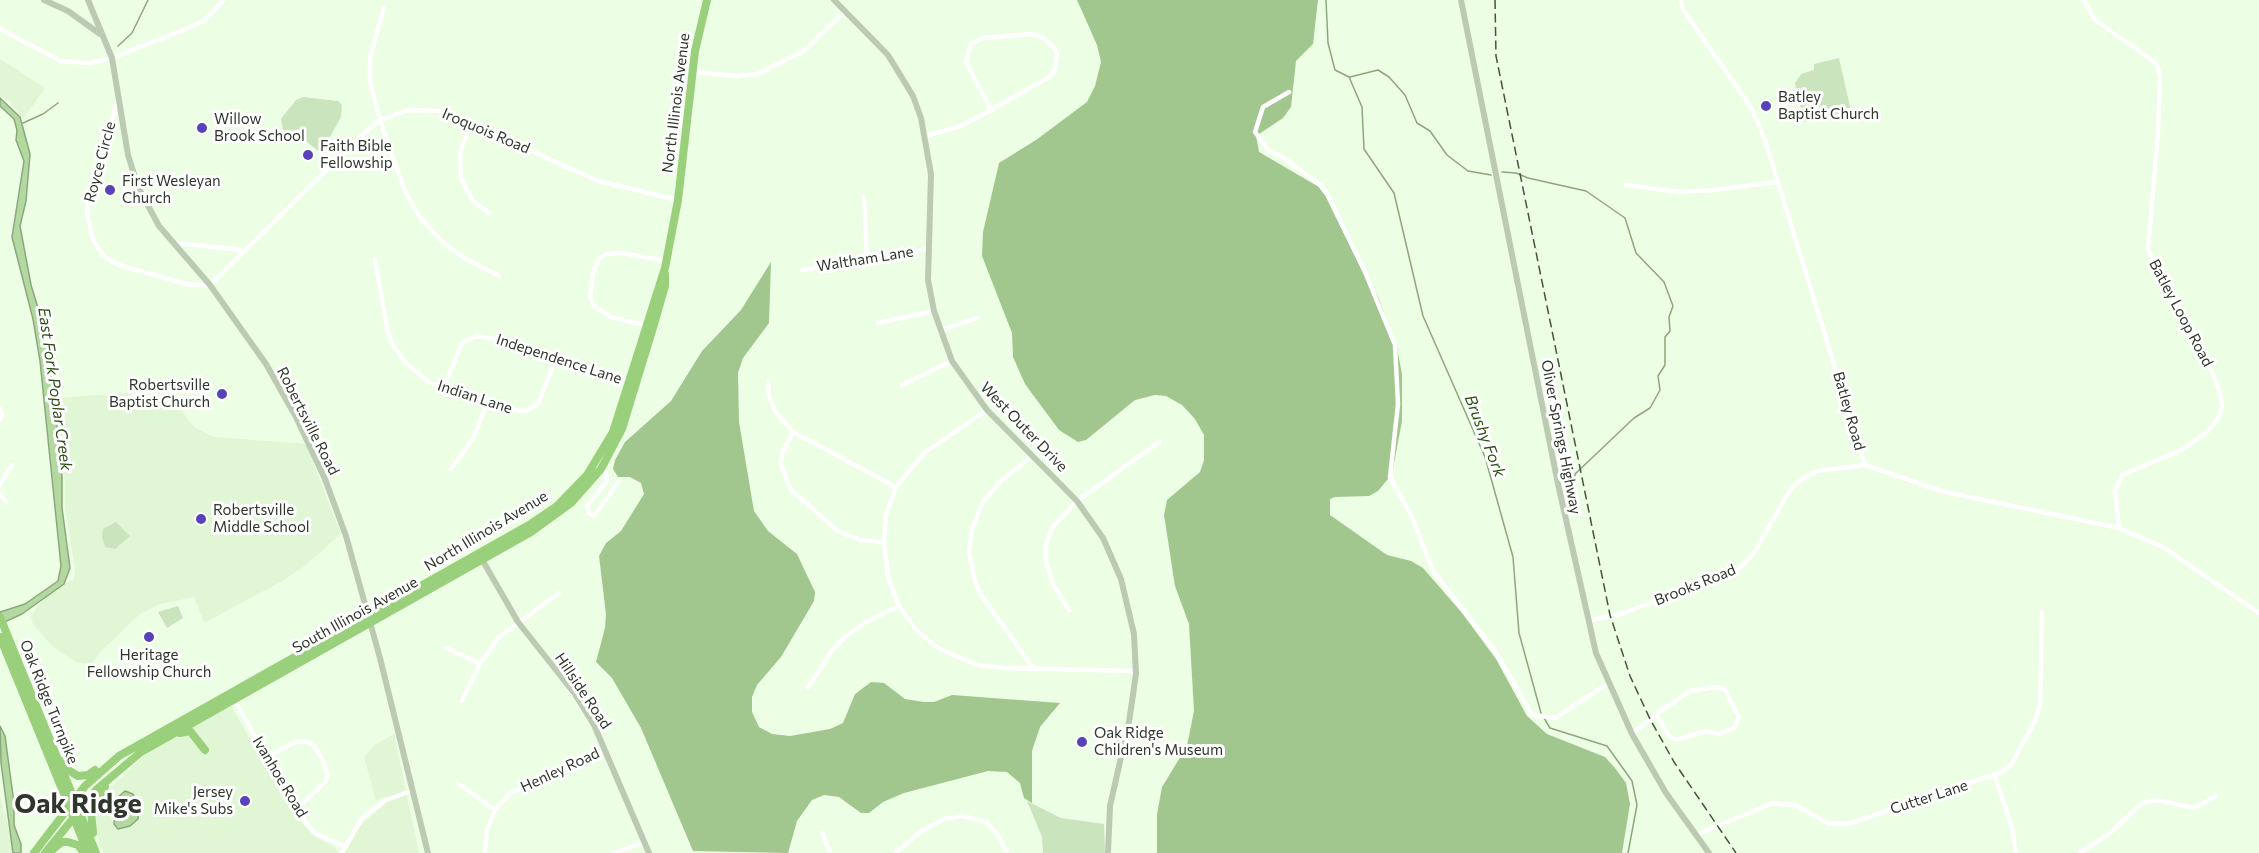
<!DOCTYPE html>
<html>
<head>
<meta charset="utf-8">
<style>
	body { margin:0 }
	canvas { display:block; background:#ecfee4 }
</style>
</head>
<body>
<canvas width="2259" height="853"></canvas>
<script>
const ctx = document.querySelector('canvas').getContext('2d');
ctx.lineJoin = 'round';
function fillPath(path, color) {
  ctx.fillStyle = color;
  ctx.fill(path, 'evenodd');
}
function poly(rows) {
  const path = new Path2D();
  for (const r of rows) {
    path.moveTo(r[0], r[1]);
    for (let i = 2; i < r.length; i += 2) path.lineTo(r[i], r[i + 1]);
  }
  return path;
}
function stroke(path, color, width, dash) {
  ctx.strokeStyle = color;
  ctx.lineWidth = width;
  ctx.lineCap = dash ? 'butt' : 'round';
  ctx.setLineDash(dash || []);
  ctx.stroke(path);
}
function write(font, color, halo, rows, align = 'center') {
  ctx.font = font + ' Commissioner,sans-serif';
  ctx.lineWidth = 6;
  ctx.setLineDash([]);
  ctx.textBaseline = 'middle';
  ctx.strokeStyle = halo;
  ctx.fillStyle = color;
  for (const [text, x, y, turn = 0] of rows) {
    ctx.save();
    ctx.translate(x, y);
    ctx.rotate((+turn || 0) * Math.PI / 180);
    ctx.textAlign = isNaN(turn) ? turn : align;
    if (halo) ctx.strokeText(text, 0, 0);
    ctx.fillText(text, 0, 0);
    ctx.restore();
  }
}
const built = poly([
	[0,59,45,88,23,119,10,102,0,96],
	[127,393,145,404,178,402,187,419,196,428,214,437,306,444,341,534,303,567,282,581,206,622,203,620,194,597,160,604,140,614,99,653,94,662,87,664,76,662,53,647,33,624,31,616,46,595,74,579,75,570,65,507,65,485,56,403,58,398],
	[231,706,259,754,262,765,270,767,298,819,314,836,335,848,338,853,103,853,95,830,94,813,106,792,148,752],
	[394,734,419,853,345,853,360,826,385,804,383,797,376,801,364,757,375,745],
	[0,796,14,846,13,853,0,853]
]);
const green = poly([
	[1839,58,1851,111,1804,122,1795,83,1801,74,1814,70,1814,64],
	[303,97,338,101,342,105,341,117,321,153,303,139,283,130,281,119,296,100],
	[116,522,130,536,115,549,105,547,102,537,103,529],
	[178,606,183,618,167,628,158,612],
	[1027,801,1061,818,1104,824,1105,853,1043,853,1042,837]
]);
const forest = poly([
	[1077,0,1318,0,1313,44,1296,61,1291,107,1283,118,1256,136,1259,152,1319,187,1333,206,1379,299,1397,348,1402,374,1402,421,1392,474,1378,491,1369,496,1335,497,1330,499,1330,515,1387,555,1411,561,1423,568,1462,613,1496,659,1527,716,1547,734,1605,757,1615,768,1626,783,1630,804,1622,853,1157,853,1157,814,1162,787,1187,746,1194,711,1189,624,1175,586,1164,515,1167,500,1200,472,1204,460,1204,435,1195,419,1182,405,1166,396,1155,395,1135,400,1086,440,1078,442,1059,430,1025,384,1013,357,1012,333,982,256,983,232,999,163,1036,140,1087,102,1095,86,1101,62,1097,45],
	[771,262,769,323,743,358,738,373,739,422,754,511,768,531,797,554,815,592,814,601,781,657,757,685,752,697,752,712,759,727,772,734,790,736,830,729,843,723,855,694,871,682,884,683,905,699,924,702,934,702,952,695,1060,703,1040,727,1032,751,1032,803,1024,798,1020,783,1007,772,988,771,904,793,883,802,869,813,861,813,839,797,824,795,812,800,797,821,788,853,693,851,641,728,612,678,596,662,605,628,606,614,599,556,606,543,621,531,644,494,641,483,630,477,618,477,613,469,615,460,625,442,671,401,702,351,741,310]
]);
const water = poly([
	[0,98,20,117,30,154,26,201,20,226,31,285,42,321,54,396,62,477,62,508,70,568,64,584,22,614,0,624,0,612,25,604,58,581,61,566,40,361,33,319,12,237,24,161,16,140,17,130,14,119,0,106,0,98],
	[0,726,5,736,14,803,14,825,21,844,21,853,13,853,1,763,0,726],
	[125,791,133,794,139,811,138,819,130,826,118,829,114,824,117,798,125,791]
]);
const stream = poly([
	[1326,0,1328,43,1335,70,1349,77,1362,107,1364,149,1394,193,1423,316,1485,457,1513,557,1519,633,1541,713],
	[118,46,132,33,148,0],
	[1350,77,1378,70,1389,77,1405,95,1417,123,1430,131,1447,155,1468,171,1491,175],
	[23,123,43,114,58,103],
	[1502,172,1516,173,1528,178,1586,191,1625,218,1636,253,1664,282,1673,306,1669,317,1670,331,1665,337,1665,365,1658,376,1660,390,1650,408,1634,418,1575,474,1573,505],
	[1544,718,1550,728,1607,746,1632,781,1637,805,1628,853]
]);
const street = poly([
	[1680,0,1684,11,1752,109,1765,140,1865,465],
	[2084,0,2095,20,2156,63,2160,76,2158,133,2148,249,2183,322,2202,347,2220,392,2222,406,2219,417,2208,431,2184,449,2122,475,2115,491,2119,528],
	[384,7,370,58,370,81,380,120,405,191,419,216,443,243,466,259,499,276],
	[0,29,61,61,90,63,112,58,191,27,205,20,224,0],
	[1031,34,1044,38,1054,48,1057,54,1055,70,1049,77,991,110,966,62,971,44,983,38,1031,34],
	[693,72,737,76,758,74,804,51,845,11],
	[1289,92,1263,107,1255,132,1270,152,1284,158,1320,185,1327,194,1365,272,1395,345,1398,404,1390,477,1412,517,1433,571,1495,651,1532,715,1555,718,1609,683],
	[118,100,90,192,87,212,93,240,104,257,119,265,190,285,210,285,364,133,380,120,409,110,443,111,598,181,678,200],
	[472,122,460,152,461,178,473,201,489,213],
	[926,136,961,126,991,110],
	[1626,185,1679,192,1714,190,1778,182],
	[864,197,867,258],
	[173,243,236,249,244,252],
	[375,259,388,333,394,347,406,363,430,383,487,403,524,412,538,404,556,358],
	[802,270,928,249],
	[878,323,934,311],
	[648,326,611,317,594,306,590,297,593,273,599,259,606,254,622,253,666,261],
	[939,331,977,318],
	[768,381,769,396,775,411,793,432,896,487],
	[902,385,952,361],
	[443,389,462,343,476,336,495,339,631,382],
	[0,409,2,414,0,420],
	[987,410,924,453,896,487,886,515,884,542,888,577,899,606,917,631,938,648,977,665,1004,668,1136,671],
	[793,432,782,454,781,465,791,490,838,531,860,540,884,542],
	[1033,455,1000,482,983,502,972,529,969,552,975,581,981,595,1034,669],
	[451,469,473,439,487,403],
	[601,470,606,473,607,481,587,506,589,514,594,516,619,481],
	[0,485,12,465],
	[0,494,6,502],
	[1069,610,1053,584,1046,561,1046,544,1052,528,1077,501,1159,442],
	[1587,621,1621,614,1740,568,1754,553,1791,488,1804,478,1817,471,1865,465,1941,491,2119,528,2163,547,2259,613],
	[446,648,480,664],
	[1716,687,1725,690,1739,717,1734,728,1719,734,1705,731,1677,740,1670,737,1656,714,1690,691,1716,687],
	[808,688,830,653,843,639,864,623,899,606],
	[234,699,296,810,315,833,344,846],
	[462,701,480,664,499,637,559,593],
	[1632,734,1656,714],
	[267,757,295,742,305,741,313,745,323,760,327,774,326,781,296,810],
	[1995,776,2012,827,2016,853],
	[459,784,495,810],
	[822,832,830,853],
	[1696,835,1773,803,1795,805,1829,824,1851,823,2002,772,2011,765,2035,721,2040,705,2042,612],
	[342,853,362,818,386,800,411,791],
	[485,853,487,830,495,810,509,794,606,749],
	[614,853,645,842],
	[896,853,920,832,944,819,962,816,986,822,1000,838,1007,853],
	[2080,853,2109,834,2142,803,2157,800,2194,808,2216,796]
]);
const secondary = poly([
	[44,0,68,11,100,34],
	[88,0,112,58,128,155,138,187,159,226,210,285,266,364,296,417,325,479,346,536,380,658,428,853],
	[834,0,888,55,913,96,921,118,931,174,928,280,934,311,952,361,987,410,1077,501,1103,538,1121,579,1134,634,1136,674,1129,722,1110,806,1108,853],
	[1461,0,1558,484,1596,653,1632,734,1666,793,1709,853],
	[480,556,518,622,575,694,594,725,649,853]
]);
const highway = poly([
	[0,617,96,853],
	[0,637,88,853],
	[180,733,190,731,205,750],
	[63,761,68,770,78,776,88,775,95,770],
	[93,833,91,811,105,787],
	[52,850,62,842,68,842,78,845,84,853],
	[34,853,85,786,119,756,529,525,557,506,587,475,613,432,665,268,678,200,695,51,707,0],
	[45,853,97,789,141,752,531,532,571,503,601,469,622,429,655,321,665,286,665,274]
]);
const rail = poly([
	[1495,0,1496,56,1610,615,1630,676,1650,719,1674,762,1736,853]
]);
const markers = [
	[1766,106,6,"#5742ba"],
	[202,128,6,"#5742ba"],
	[308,155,6,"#5742ba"],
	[110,190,6,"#5742ba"],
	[222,394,6,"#5742ba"],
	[201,519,6,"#5742ba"],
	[149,637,6,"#5742ba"],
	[1082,742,6,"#5742ba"],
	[245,801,6,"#5742ba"]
];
const poiNames = [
	["Batley",1778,97],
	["Baptist Church",1778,114],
	["Willow",214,119],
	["Brook School",214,136],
	["Faith Bible",320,146],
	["Fellowship",320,163],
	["First Wesleyan",122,181],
	["Church",122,198],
	["Robertsville",210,385,"right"],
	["Baptist Church",210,402,"right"],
	["Robertsville",213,510],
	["Middle School",213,527],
	["Heritage",149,655,"center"],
	["Fellowship Church",149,672,"center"],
	["Oak Ridge",1094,733],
	["Children's Museum",1094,750],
	["Jersey",233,792,"right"],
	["Mike's Subs",233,809,"right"]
];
const streetNames = [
	["North Illinois Avenue",676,103,-83],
	["Iroquois Road",486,131,23],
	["Royce Circle",100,162,-75],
	["Waltham Lane",865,259,-9],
	["Batley Loop Road",2181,313,62],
	["Independence Lane",559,359,18],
	["Indian Lane",475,397,18],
	["Batley Road",1849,411,74],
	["Robertsville Road",308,421,63],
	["West Outer Drive",1024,427,46],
	["Oliver Springs Highway",1561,437,79],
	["North Illinois Avenue",486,531,-31],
	["Brooks Road",1695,585,-22],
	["South Illinois Avenue",355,615,-29],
	["Hillside Road",583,691,56],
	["Oak Ridge Turnpike",49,702,68],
	["Henley Road",560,770,-25],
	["Ivanhoe Road",280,777,59],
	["Cutter Lane",1929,797,-18]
];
const waterNames = [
	["East Fork Poplar Creek",55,389,82],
	["Brushy Fork",1485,436,69]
];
const townNames = [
	["Oak Ridge",78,804]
];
fillPath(built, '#e0f6d5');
fillPath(green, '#cae4be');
fillPath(forest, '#a1c78e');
fillPath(water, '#b3d9a0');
stroke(water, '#8ba87d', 1.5);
stroke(stream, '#8ba87d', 1.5);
stroke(street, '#fff', 4.5);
stroke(secondary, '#bccab4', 6);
stroke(highway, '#9ad07c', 8);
stroke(rail, '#485044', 1.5, [9, 4.5]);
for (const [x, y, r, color] of markers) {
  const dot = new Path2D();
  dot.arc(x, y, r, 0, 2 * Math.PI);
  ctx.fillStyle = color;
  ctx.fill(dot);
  stroke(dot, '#fff', 2);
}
write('15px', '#2f362c', '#fff', poiNames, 'left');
write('15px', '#2f362c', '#fff', streetNames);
write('italic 16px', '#2c4f16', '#fff', waterNames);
write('bold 27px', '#2f362c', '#fff', townNames);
</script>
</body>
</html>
